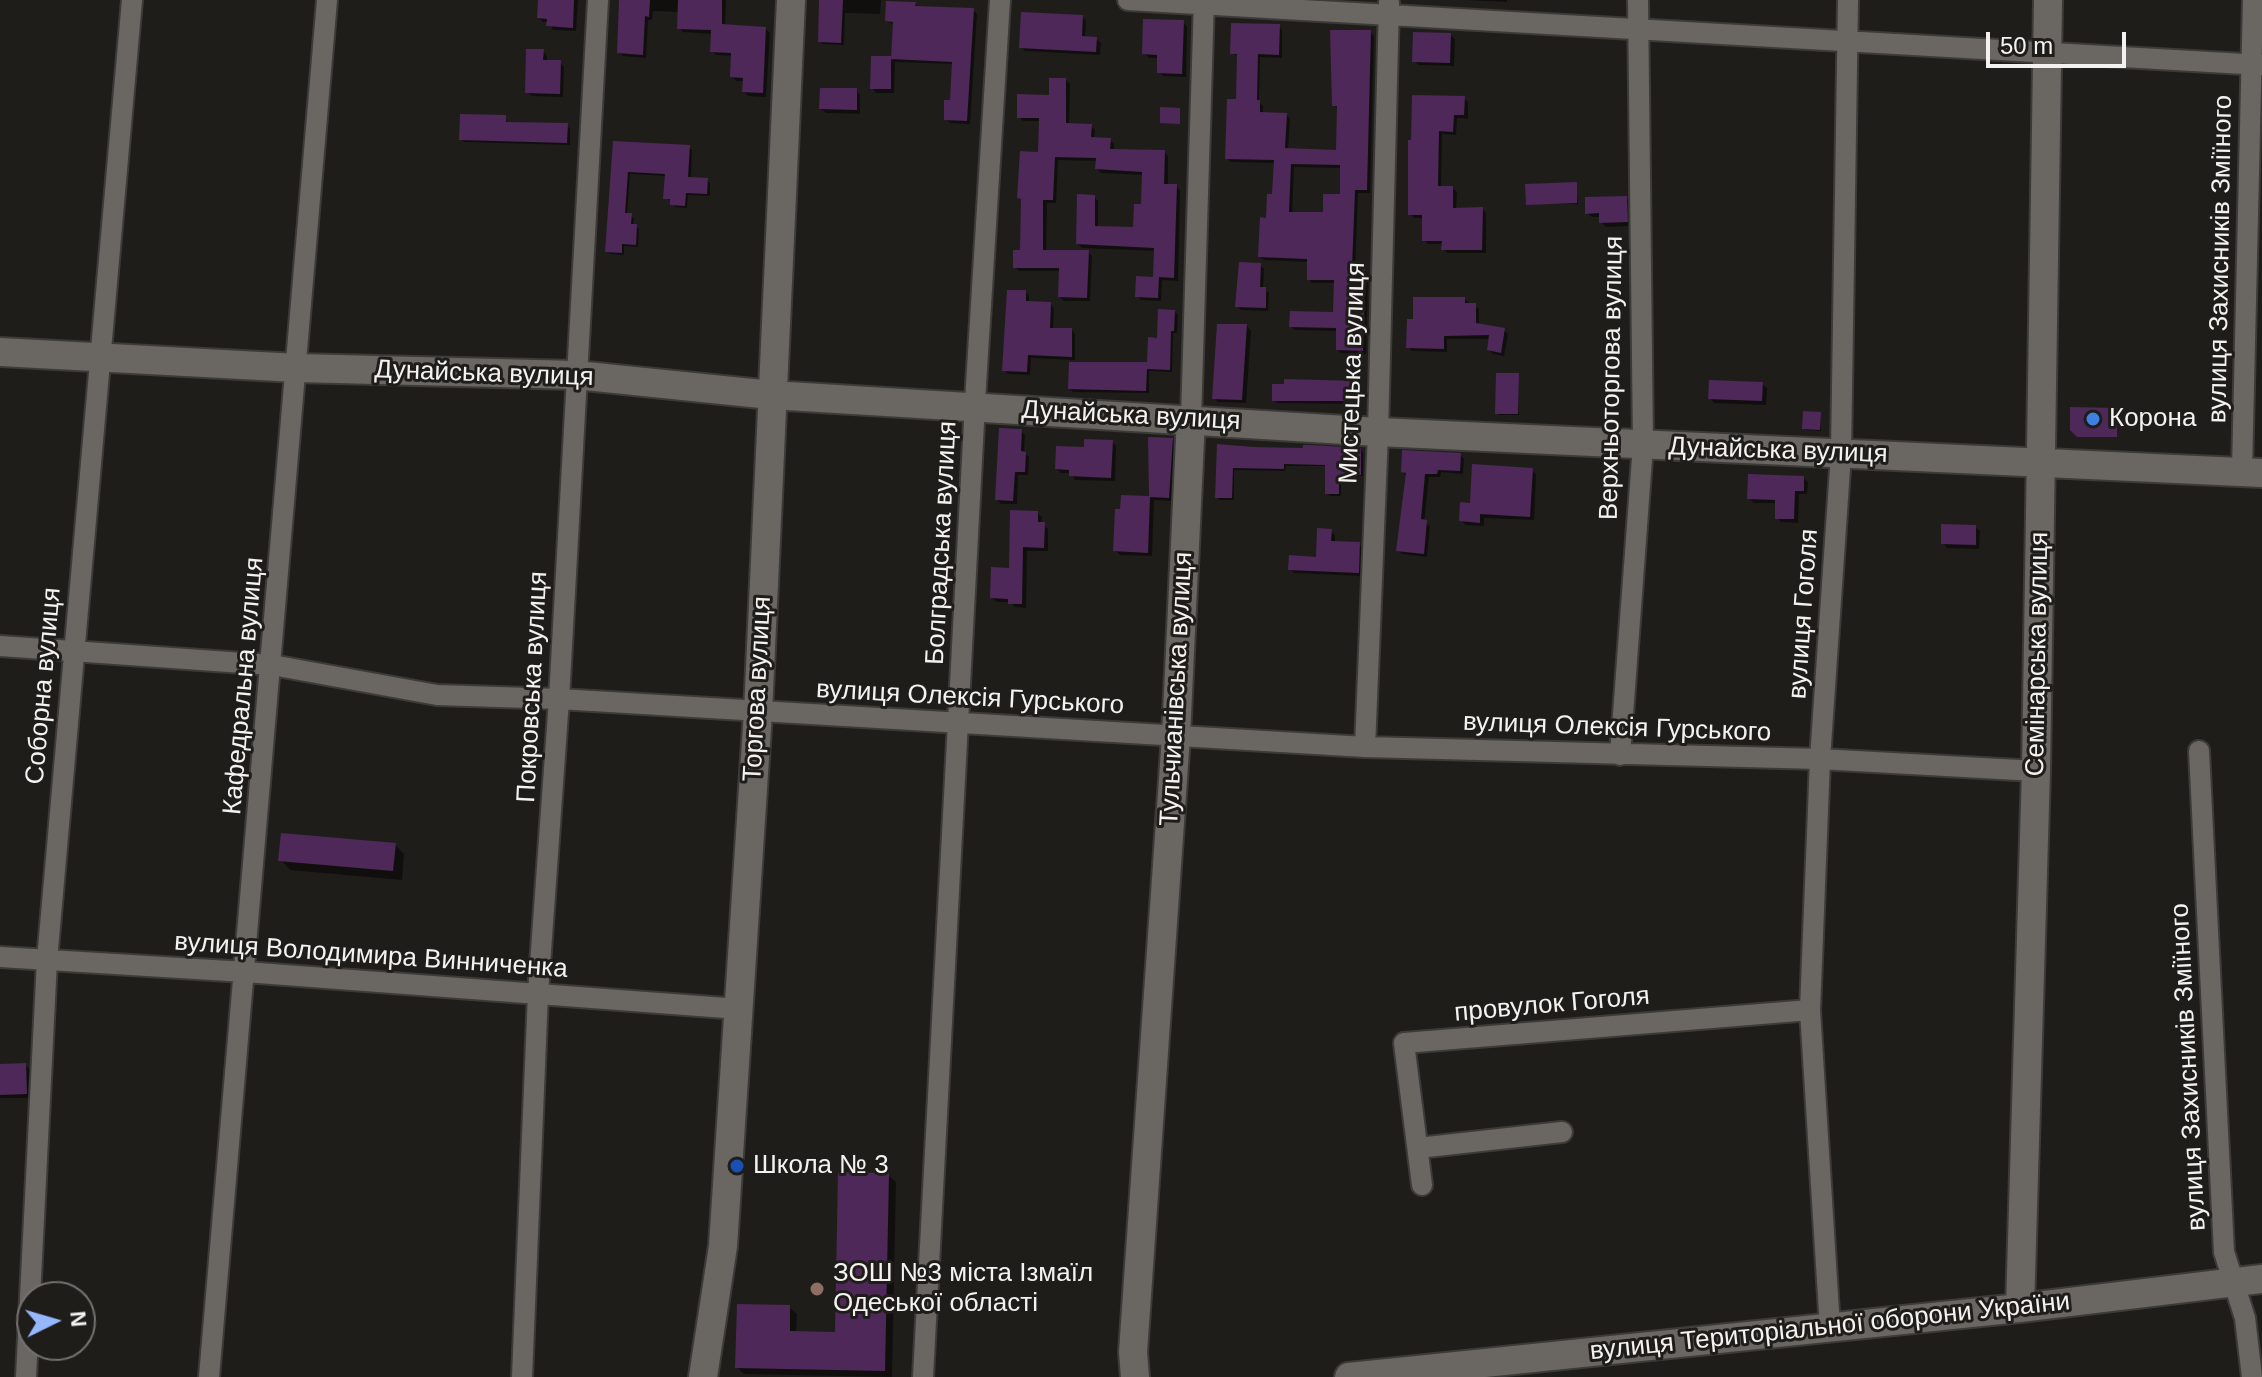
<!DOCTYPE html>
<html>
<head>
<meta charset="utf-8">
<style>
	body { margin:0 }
	#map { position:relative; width:2262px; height:1377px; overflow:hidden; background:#1f1d1a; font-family:Helvetica,sans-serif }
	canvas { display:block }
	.north { position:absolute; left:16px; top:1281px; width:80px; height:80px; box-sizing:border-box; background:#1f1d1a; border:2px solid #747270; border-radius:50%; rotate:85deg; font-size:22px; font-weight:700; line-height:32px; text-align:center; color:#f3f2f0 }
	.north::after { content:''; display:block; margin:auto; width:28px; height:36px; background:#94b7fd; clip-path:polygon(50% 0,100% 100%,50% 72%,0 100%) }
	.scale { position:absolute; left:1986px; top:32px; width:140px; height:36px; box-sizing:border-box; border:4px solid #f3f2f0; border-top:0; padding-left:10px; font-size:24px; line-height:28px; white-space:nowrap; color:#f3f2f0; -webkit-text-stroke:6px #1f1d1a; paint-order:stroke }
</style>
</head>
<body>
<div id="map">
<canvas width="2262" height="1377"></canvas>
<div class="north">N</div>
<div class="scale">50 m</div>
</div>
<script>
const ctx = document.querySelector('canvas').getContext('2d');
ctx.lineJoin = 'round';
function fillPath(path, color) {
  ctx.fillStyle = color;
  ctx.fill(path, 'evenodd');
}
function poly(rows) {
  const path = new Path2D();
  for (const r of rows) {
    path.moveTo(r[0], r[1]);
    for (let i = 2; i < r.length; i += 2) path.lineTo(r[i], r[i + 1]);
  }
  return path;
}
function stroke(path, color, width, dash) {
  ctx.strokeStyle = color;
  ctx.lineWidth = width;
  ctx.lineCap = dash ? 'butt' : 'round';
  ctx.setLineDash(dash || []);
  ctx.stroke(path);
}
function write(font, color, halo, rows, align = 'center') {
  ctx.font = font + ' Helvetica,sans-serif';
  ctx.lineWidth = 6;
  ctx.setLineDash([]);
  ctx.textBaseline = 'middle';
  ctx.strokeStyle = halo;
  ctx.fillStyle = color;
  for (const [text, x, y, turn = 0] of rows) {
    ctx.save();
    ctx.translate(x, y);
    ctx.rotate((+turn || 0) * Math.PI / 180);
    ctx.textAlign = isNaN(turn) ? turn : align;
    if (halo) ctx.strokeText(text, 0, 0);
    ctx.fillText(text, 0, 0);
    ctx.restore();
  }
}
const shadow = poly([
	[540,0,578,0,576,31,553,30,549,22,543,22,539,18],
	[621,0,726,0,725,27,766,29,770,33,766,97,748,96,744,92,744,81,736,81,732,76,733,56,716,55,712,51,713,34,683,32,679,28,679,12,653,11,652,20,648,20,646,58,623,56,619,52],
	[821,0,881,0,880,14,845,13,844,45,823,44,820,42],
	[1464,0,1507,0,1507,2],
	[915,4,919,8,973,10,977,14,970,124,950,123,946,119,952,102,954,64,895,62,894,93,876,93,872,88,890,58,893,61,895,25,887,21],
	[1082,17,1086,21,1085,38,1096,39,1101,43,1100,55,1025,51,1021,47],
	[1183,22,1187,27,1186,77,1163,76,1159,72,1159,58,1149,58,1144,53],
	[1279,26,1282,30,1282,58,1260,57,1259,102,1263,106,1263,114,1286,115,1290,118,1288,150,1338,152,1339,110,1334,105,1370,32,1374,36,1370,193,1358,193,1355,270,1364,270,1368,274,1366,354,1341,353,1338,350,1338,331,1295,330,1291,326,1335,314,1336,283,1312,283,1309,279,1309,262,1264,260,1260,257,1274,196,1276,163,1231,162,1227,158,1238,101,1239,57,1232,53],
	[1294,167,1342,168,1342,196,1325,214,1292,214],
	[1450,35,1455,39,1454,66,1419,65,1414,61],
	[543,51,547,56,547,62,560,62,564,67,563,97,532,96,527,92],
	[1066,80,1070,84,1069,125,1091,126,1095,130,1094,139,1110,140,1114,144,1114,151,1164,152,1168,156,1168,186,1176,186,1180,190,1178,281,1162,280,1161,301,1141,300,1137,296,1155,279,1156,251,1082,248,1078,244,1094,197,1098,201,1098,228,1135,229,1143,206,1144,175,1101,173,1097,169,1097,161,1058,160,1056,203,1047,203,1046,252,1088,252,1092,256,1090,301,1064,301,1060,297,1061,271,1019,271,1015,267,1022,252,1023,202,1019,198,1040,154,1041,121,1023,121,1019,117,1051,97],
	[856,90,860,95,860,114,826,113,821,109],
	[1464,98,1468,102,1468,119,1457,118,1456,135,1442,134,1441,188,1453,188,1457,192,1456,210,1482,209,1486,213,1486,253,1447,253,1443,249,1443,244,1428,244,1424,240,1424,218,1414,218,1410,214,1410,142],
	[505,117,508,124,567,125,570,129,570,145,464,142,461,139],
	[615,143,689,147,692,150,691,179,707,180,710,183,710,196,688,195,687,208,675,207,672,201,665,198,667,176,630,174,627,215,634,218,633,226,639,229,638,247,624,246,624,255,610,254,607,251],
	[1576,184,1578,204,1528,204],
	[1626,198,1631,202,1631,226,1606,227,1601,222,1601,217,1592,217,1587,213],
	[1260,265,1264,269,1263,289,1269,293,1268,311,1241,310,1237,306],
	[1025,292,1029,295,1029,304,1050,304,1054,308,1053,330,1072,330,1075,334,1075,360,1031,358,1030,375,1008,374,1004,370],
	[1464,299,1479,309,1479,325,1504,330,1508,334,1504,356,1493,354,1489,350,1491,339,1447,339,1447,352,1412,351,1408,347],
	[1175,312,1178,315,1177,333,1173,333,1172,372,1149,371,1149,393,1073,392,1070,389,1149,364],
	[1247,326,1251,331,1246,403,1218,402,1214,398],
	[1518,375,1519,415,1499,415,1497,413],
	[1357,383,1360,386,1360,404,1277,403,1274,400],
	[1762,384,1767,388,1766,405,1714,403,1710,398],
	[1820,414,1821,431,1806,430,1804,428],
	[1021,431,1025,435,1024,452,1029,457,1028,475,1018,475,1017,504,1001,504,997,500],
	[1150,439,1172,440,1176,444,1172,501,1154,500,1152,556,1120,555,1116,551,1123,497,1151,498],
	[1112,442,1116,446,1115,481,1075,480,1071,473,1061,473,1057,469,1086,449],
	[1219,446,1360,450,1363,453,1363,476,1341,476,1341,496,1330,496,1327,494,1327,466,1286,466,1285,471,1234,470,1234,500,1220,500,1217,497],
	[1460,455,1464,459,1463,474,1441,472,1440,477,1429,477,1424,522,1430,526,1427,557,1402,554,1398,550,1407,476,1403,472],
	[1532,470,1536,474,1534,520,1484,518,1484,526,1466,525,1461,520,1472,505],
	[1803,478,1808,482,1807,494,1799,494,1798,523,1781,522,1777,518,1777,503,1754,503,1749,498],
	[1037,513,1042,517,1041,524,1048,529,1048,551,1027,551,1026,608,1015,607,1010,602,997,602,992,598,1011,570],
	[1975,527,1980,531,1979,549,1947,548,1943,543],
	[1331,531,1335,535,1335,543,1359,544,1363,548,1362,576,1294,573,1290,569,1317,559],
	[395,845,404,854,402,880,290,870,281,860],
	[25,1065,30,1069,30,1098,0,1098,0,1066],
	[888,1175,896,1182,892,1377,744,1374,737,1367,789,1307,797,1314,796,1333,837,1334]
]);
const building = poly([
	[538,0,574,0,573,28,546,26,547,19,537,18],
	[619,0,650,0,649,17,645,16,643,55,617,53],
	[678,0,722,0,722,24,766,27,763,93,742,92,743,78,730,77,731,53,710,52,711,30,677,29],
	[819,0,843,0,841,43,818,42],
	[886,1,916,2,915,6,974,8,967,121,944,120,944,100,950,100,952,62,891,59,893,22,885,21],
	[1021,12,1083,15,1082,36,1097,37,1096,52,1019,48],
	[1143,19,1184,20,1182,74,1157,73,1157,55,1142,54],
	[1231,23,1280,24,1279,55,1258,54,1257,100,1260,100,1260,112,1287,113,1285,148,1336,150,1337,106,1332,106,1330,30,1371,30,1367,190,1355,190,1352,268,1365,268,1363,351,1336,350,1336,328,1289,327,1290,311,1333,312,1334,280,1307,280,1307,259,1258,257,1260,217,1266,218,1267,194,1272,194,1274,160,1225,159,1227,99,1236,99,1237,54,1230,54],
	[1291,164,1340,165,1340,194,1323,194,1323,212,1289,212],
	[1413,32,1451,33,1450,63,1412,62],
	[526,49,544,49,543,60,561,60,560,94,525,93],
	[871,56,891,56,891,89,870,89],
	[1049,78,1066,78,1066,123,1092,124,1091,137,1111,138,1110,149,1165,150,1164,184,1177,184,1174,278,1159,277,1158,298,1135,297,1136,276,1153,277,1154,248,1076,244,1077,194,1095,195,1095,226,1133,227,1134,204,1141,204,1142,172,1095,169,1096,158,1055,157,1053,200,1043,200,1043,250,1089,250,1087,298,1058,297,1059,268,1013,268,1013,250,1020,250,1021,199,1017,198,1020,151,1038,152,1039,118,1017,118,1017,94,1049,95],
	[820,88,857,88,857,110,819,109],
	[1412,95,1465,96,1464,115,1454,115,1453,132,1439,131,1438,186,1453,186,1453,208,1483,207,1482,250,1441,250,1442,241,1422,241,1422,215,1408,215,1408,140,1411,140],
	[1160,107,1180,108,1180,124,1160,123],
	[460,114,506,115,506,122,568,123,567,143,459,140],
	[613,141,690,145,688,177,708,178,707,194,686,193,685,206,670,205,670,199,663,199,665,174,628,172,625,213,632,213,631,224,637,224,636,245,622,244,622,253,605,252],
	[1577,182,1577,203,1526,205,1525,184],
	[1627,196,1628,222,1599,223,1599,213,1585,214,1585,197],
	[1239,262,1261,263,1260,287,1266,287,1266,308,1235,307],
	[1007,290,1026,290,1026,301,1051,302,1050,328,1072,328,1072,357,1028,355,1027,372,1002,371],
	[1413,297,1465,297,1465,303,1476,303,1476,323,1505,328,1501,353,1487,350,1489,335,1444,336,1444,349,1406,348,1407,319,1413,319],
	[1158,309,1175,310,1174,331,1171,331,1170,370,1147,369,1146,391,1068,389,1069,362,1147,362,1148,337,1157,338],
	[1217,324,1247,324,1242,400,1212,399],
	[1496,373,1519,373,1518,414,1495,414],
	[1284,379,1358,381,1357,401,1272,401,1272,384,1284,384],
	[1709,380,1763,382,1762,401,1708,399],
	[2070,407,2117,408,2117,437,2077,437,2070,430],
	[1803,411,1821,412,1820,430,1802,429],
	[999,428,1022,429,1021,451,1026,452,1025,472,1015,472,1013,501,995,500],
	[1148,437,1173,438,1169,498,1150,497,1148,553,1113,551,1115,509,1120,509,1121,495,1149,496],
	[1084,439,1113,440,1111,478,1069,476,1069,470,1055,469,1056,446,1084,447],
	[1217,444,1254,447,1303,448,1303,445,1311,445,1361,448,1361,475,1339,475,1339,494,1325,494,1325,465,1284,464,1284,469,1233,468,1232,498,1215,498],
	[1402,450,1461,453,1460,471,1438,470,1437,474,1425,474,1421,519,1427,520,1424,554,1396,551,1406,473,1401,472],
	[1472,464,1533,468,1530,517,1480,514,1480,523,1459,521,1460,502,1470,503],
	[1748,474,1804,476,1804,491,1795,491,1794,519,1775,519,1775,500,1747,499],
	[1010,510,1038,511,1038,522,1045,522,1044,548,1023,547,1022,604,1008,604,1008,599,990,598,991,567,1009,568],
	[1941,524,1976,525,1976,545,1941,544],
	[1317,528,1332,529,1331,541,1360,542,1359,573,1288,570,1289,555,1316,557],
	[281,833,396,843,393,871,278,861],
	[26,1063,27,1094,0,1095,0,1064],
	[838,1172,889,1173,885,1371,735,1368,737,1304,790,1305,790,1331,835,1332]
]);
const street = poly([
	[1128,0,2262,65],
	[1191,418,1204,0],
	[2242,471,2253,0],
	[0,646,272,665,437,695,559,699,1365,747,1820,759,2036,771],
	[1365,747,1378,432,1389,3],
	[2199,751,2224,1252,2245,1318,2252,1377],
	[1620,755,1643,445,1638,0],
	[0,957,245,972,739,1009],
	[1418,1148,1562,1132],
	[1422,1185,1404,1043,1810,1010],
	[1830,1328,1810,1010,1820,759,1841,454,1848,0],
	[26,1377,47,960,132,0],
	[209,1377,327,0],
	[522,1377,538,993,559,699,598,0],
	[923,1377,976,385,1000,0]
]);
const secondary = poly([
	[0,352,297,368,576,375,771,395,1378,432,2262,473],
	[2020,1308,2036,771,2048,0],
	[703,1377,723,1246,758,712,791,0],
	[1135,1377,1133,1352,1176,736,1191,418],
	[1349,1377,2020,1308,2262,1279]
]);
const markers = [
	[2093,419,8,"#3f7fe0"],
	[737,1166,8,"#1a4fb4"],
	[817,1289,8,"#8d6e63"]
];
const streetNames = [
	["вулиця Захисників Зміїного",2221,259,-89],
	["Мистецька вулиця",1353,373,-88],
	["Дунайська вулиця",484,374,2],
	["Верхньоторгова вулиця",1612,378,-89],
	["Дунайська вулиця",1131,416,3],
	["Дунайська вулиця",1778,451,2],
	["Болградська вулиця",942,543,-87],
	["вулиця Гоголя",1804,614,-86],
	["Семінарська вулиця",2038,654,-89],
	["Соборна вулиця",44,686,-85],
	["Кафедральна вулиця",244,686,-85],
	["Покровська вулиця",533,687,-87],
	["Торгова вулиця",758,689,-87],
	["Тульчианівська вулиця",1177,689,-87],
	["вулиця Олексія Гурського",970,698,3],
	["вулиця Олексія Гурського",1617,728,2],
	["вулиця Володимира Винниченка",371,956,4],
	["провулок Гоголя",1552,1005,-5],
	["вулиця Захисників Зміїного",2189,1067,-93],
	["вулиця Територіальної оборони України",1830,1327,-6]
];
const poiNames = [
	["Корона",2109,419],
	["Школа № 3",753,1166],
	["ЗОШ №3 міста Ізмаїл",833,1274],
	["Одеської області",833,1304]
];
fillPath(shadow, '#0007');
fillPath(building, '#4e2859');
stroke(street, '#3c3b39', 24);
stroke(secondary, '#3c3b39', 32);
stroke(street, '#6a6763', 20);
stroke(secondary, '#6a6763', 28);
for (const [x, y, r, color] of markers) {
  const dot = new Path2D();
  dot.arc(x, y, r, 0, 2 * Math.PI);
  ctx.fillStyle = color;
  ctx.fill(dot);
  stroke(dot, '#1f1d1a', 3);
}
write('26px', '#f3f2f0', '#1f1d1a', streetNames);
write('26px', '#f3f2f0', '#1f1d1a', poiNames, 'left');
</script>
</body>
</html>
